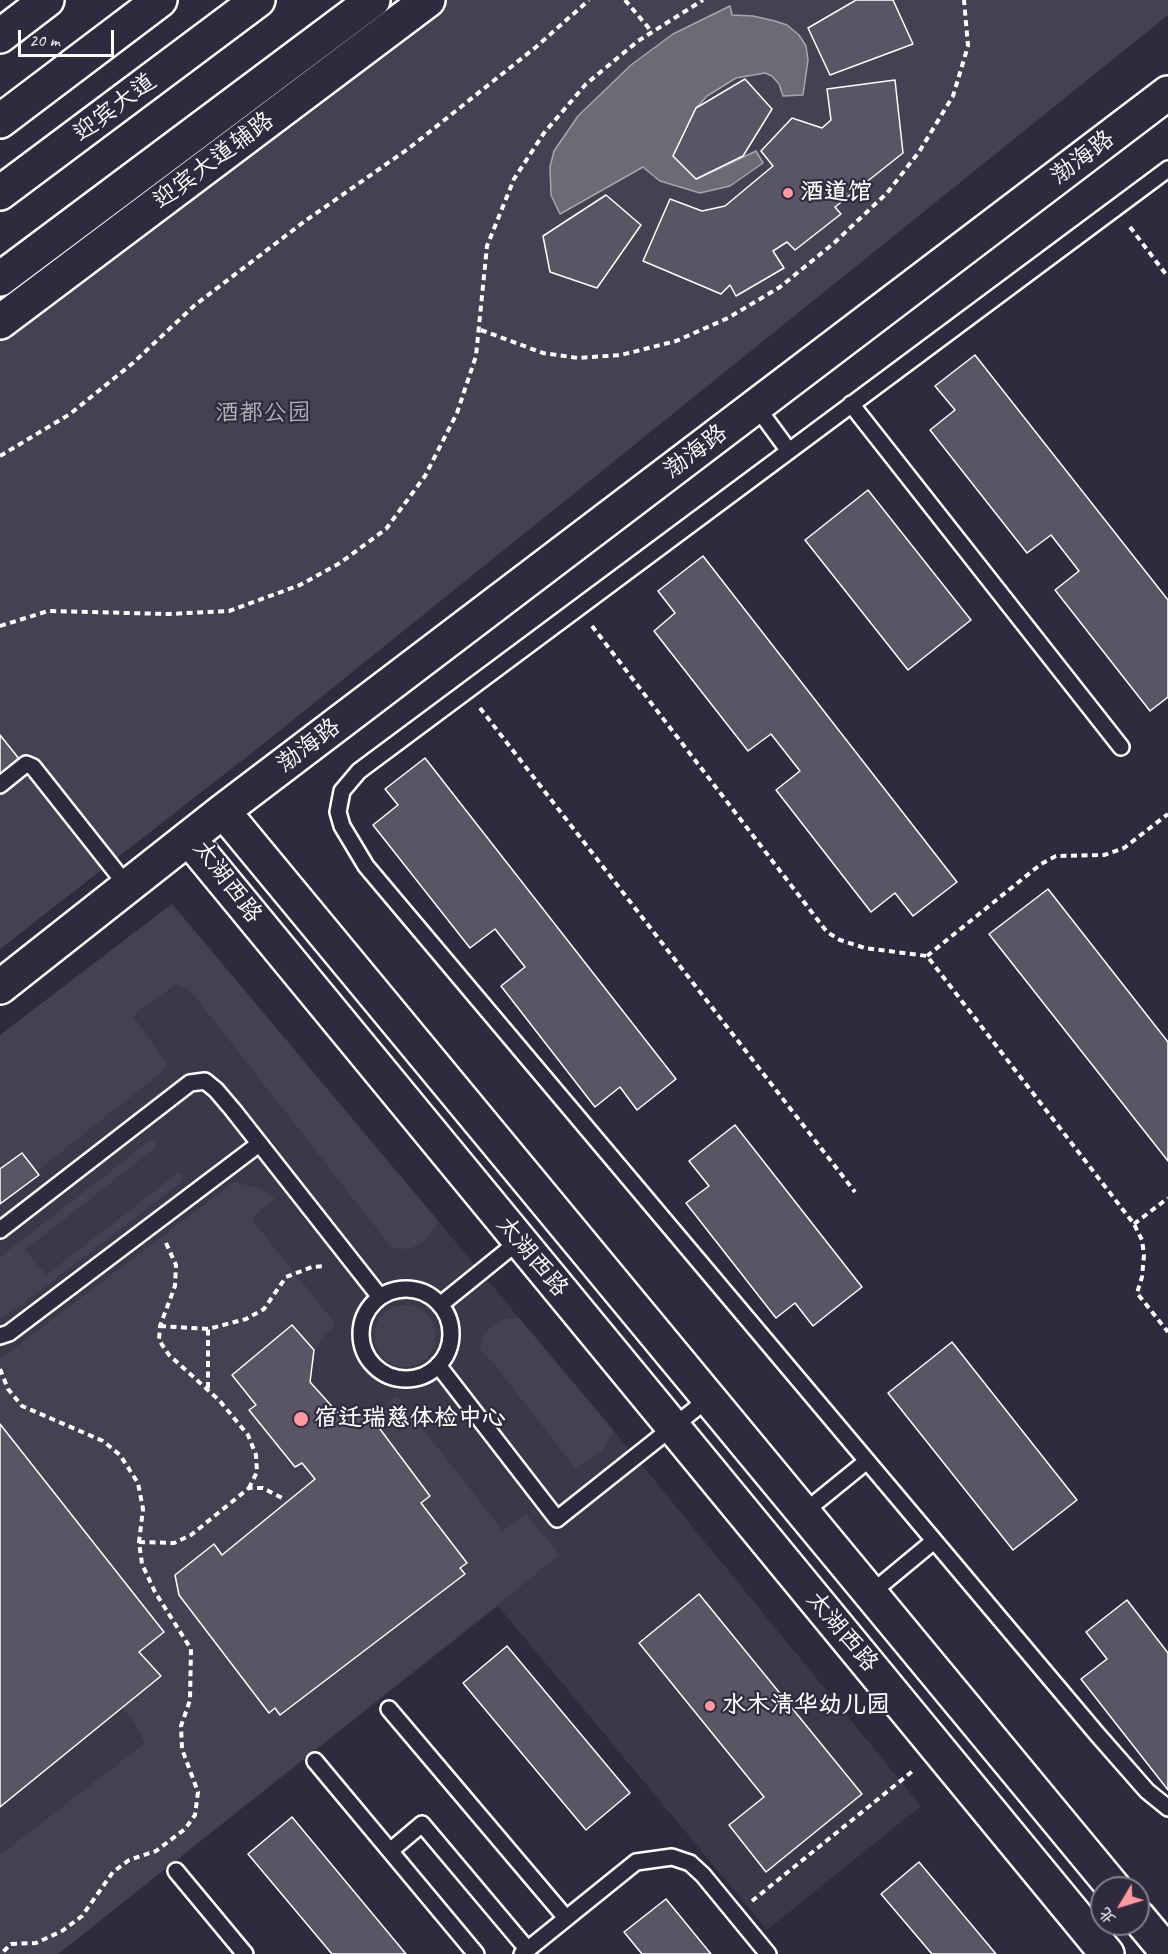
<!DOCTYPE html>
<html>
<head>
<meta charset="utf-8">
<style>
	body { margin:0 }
	#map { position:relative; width:1168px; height:1954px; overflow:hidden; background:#2f2a3d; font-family:Caveat,"LXGW WenKai TC",sans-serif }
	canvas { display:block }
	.north { position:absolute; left:1090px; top:1876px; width:60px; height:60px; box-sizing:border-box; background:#2f2a3d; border:2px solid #827f8b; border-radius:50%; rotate:232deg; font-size:16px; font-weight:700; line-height:24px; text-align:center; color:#fff }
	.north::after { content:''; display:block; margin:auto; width:21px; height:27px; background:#ff9aa2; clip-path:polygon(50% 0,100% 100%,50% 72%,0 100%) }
	.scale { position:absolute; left:18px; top:30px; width:96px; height:27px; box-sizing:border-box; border:3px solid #fff; border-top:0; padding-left:8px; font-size:18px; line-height:21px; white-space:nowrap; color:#fff; -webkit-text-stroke:4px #2f2a3d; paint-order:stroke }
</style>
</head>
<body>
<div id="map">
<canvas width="1168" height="1954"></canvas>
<div class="north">北</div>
<div class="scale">20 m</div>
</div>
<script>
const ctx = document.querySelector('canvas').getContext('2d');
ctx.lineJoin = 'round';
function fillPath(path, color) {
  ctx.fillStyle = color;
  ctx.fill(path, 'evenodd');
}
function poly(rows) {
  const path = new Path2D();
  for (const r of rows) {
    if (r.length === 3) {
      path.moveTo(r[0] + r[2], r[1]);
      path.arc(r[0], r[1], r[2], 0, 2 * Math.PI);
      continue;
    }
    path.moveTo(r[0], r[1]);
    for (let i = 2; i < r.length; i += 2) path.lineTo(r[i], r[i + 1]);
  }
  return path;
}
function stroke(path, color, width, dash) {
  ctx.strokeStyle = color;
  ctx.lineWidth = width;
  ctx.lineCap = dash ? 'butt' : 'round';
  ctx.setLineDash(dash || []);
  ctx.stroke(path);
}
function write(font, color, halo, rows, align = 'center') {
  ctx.font = font + ' Caveat,"LXGW WenKai TC",sans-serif';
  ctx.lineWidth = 4.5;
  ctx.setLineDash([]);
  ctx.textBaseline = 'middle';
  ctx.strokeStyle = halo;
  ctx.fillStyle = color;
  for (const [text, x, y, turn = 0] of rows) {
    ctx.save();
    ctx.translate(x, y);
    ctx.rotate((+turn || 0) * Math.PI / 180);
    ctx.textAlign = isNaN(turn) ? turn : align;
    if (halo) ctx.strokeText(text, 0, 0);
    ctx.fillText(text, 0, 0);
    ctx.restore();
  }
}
const built = poly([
	[172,904,614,1431,921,1806,767,1930,498,1606,58,1954,0,1954,0,1035]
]);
const green = poly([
	[393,0,1168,0,1168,15,258,748,0,949,0,290],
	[172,904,439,1222,424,1241,410,1249,392,1248,197,999,187,988,176,984,133,1016,166,1063,161,1073,0,1200,0,1035],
	[155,1140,155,1148,25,1250,46,1275,178,1173,183,1176,180,1183,15,1310,0,1318,0,1257,148,1142],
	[234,1182,261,1189,275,1198,251,1219,335,1323,314,1350,310,1382,337,1412,371,1417,397,1396,503,1531,526,1514,560,1555,58,1954,0,1954,0,1855,145,1743,135,1723,0,1570,0,1359],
	[405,1336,31],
	[519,1318,614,1431,601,1452,576,1469,492,1361,480,1351,482,1336,491,1327,504,1319]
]);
const water = poly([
	[730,6,732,15,753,16,775,21,787,25,799,35,806,46,808,60,803,95,783,96,779,84,772,76,765,73,736,78,707,96,696,108,673,156,697,179,756,151,763,163,730,186,700,193,660,181,643,167,560,214,551,195,550,167,554,151,578,116,631,65,673,34,730,6]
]);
const building = poly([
	[856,0,893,0,913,44,830,75,808,28,856,0],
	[745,79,772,109,743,156,696,179,673,156,696,108,745,79],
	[895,80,903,153,835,207,841,214,795,250,787,242,773,251,784,268,736,296,730,285,721,294,643,261,670,199,702,211,725,206,773,166,761,151,792,118,822,128,831,120,827,89,895,80],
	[606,195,641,225,597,288,550,272,543,236,606,195],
	[975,355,1168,600,1168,697,1150,711,1055,590,1079,571,1051,535,1027,553,930,430,955,410,935,386,975,355],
	[868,490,971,620,908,670,805,540,868,490],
	[703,556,957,882,913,916,895,893,871,912,776,790,800,771,771,734,748,751,654,631,675,613,658,591,703,556],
	[0,735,20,760,0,776,0,735],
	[425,758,676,1079,637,1110,620,1087,595,1107,501,986,525,967,495,929,470,948,373,825,398,805,385,789,425,758],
	[1048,889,1168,1042,1168,1161,989,934,1048,889],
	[735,1125,862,1287,813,1326,795,1303,776,1318,686,1203,709,1186,689,1161,735,1125],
	[22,1153,39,1175,0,1204,0,1169,22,1153],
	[292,1325,314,1350,310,1382,337,1412,371,1417,430,1496,421,1503,467,1563,460,1568,465,1574,280,1715,275,1708,269,1713,179,1595,175,1575,214,1544,222,1555,315,1479,302,1463,295,1467,249,1410,256,1405,232,1375,292,1325],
	[952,1342,1077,1500,1013,1550,888,1393,952,1342],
	[0,1424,164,1632,139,1652,161,1676,0,1807,0,1424],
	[699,1594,862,1794,766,1872,729,1825,764,1797,639,1643,699,1594],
	[1127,1600,1168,1653,1168,1790,1081,1679,1107,1659,1086,1632,1127,1600],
	[507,1646,630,1793,586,1830,463,1683,507,1646],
	[292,1817,406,1954,332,1954,248,1854,292,1817],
	[919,1862,996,1954,932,1954,881,1894,919,1862],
	[666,1899,711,1954,642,1954,624,1932,666,1899]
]);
const path = poly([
	[625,0,652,32],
	[1130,227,1168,277],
	[481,330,543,353,578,358,621,355,676,341,728,318,780,287,834,243,887,193,919,152,953,96,968,46,964,0],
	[0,456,70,414,133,363,195,305,305,221,408,149,536,47,589,0],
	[0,626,48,611,169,614,229,611,300,585,340,563,386,529,425,476,457,413,476,356,487,246,514,179,544,133,586,84,638,41,703,0],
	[592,626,827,932,840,940,865,948,927,956,1134,1224,1142,1240,1144,1255,1142,1277,1137,1293,1168,1332],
	[480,708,855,1192],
	[927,956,1041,864,1056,856,1104,855,1124,848,1168,814],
	[1134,1224,1168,1198],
	[166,1243,176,1265,175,1286,160,1326,159,1340,169,1355,219,1400,248,1435,256,1455,257,1472,249,1488],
	[160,1326,208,1329,246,1319,264,1309,286,1277,312,1267,326,1266],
	[0,1369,8,1389,22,1406,103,1441,120,1455,138,1483,143,1509,139,1542,142,1564,155,1592,191,1649,190,1700,181,1726,182,1749,198,1792,195,1815,185,1829,156,1851,129,1860,113,1872,82,1916,62,1931,36,1943,11,1944,1,1954],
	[208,1388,208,1329],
	[139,1542,174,1543,191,1535,249,1488,263,1488,282,1498],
	[752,1901,914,1770]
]);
const service = poly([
	[1168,169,359,771,342,791,338,812,342,826,366,866,1097,1734,1147,1791,1168,1808],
	[851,404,1121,747],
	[756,406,789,451],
	[0,785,26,764,33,767,128,887],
	[0,1230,190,1083,205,1081,216,1090,233,1110,380,1297],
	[406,1334,45],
	[440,1305,519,1241],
	[0,1336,9,1333,259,1144],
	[438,1365,557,1519,708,1399],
	[803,1513,867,1461],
	[870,1594,934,1541],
	[389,1709,566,1918],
	[315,1761,476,1954],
	[390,1851,422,1824,528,1950],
	[176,1871,245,1954],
	[522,1954,636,1862,672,1857,690,1863,703,1875,768,1954]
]);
const tertiary = poly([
	[223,811,1114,1888],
	[189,839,1107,1954],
	[0,987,223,811,1168,93],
	[1138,1917,1168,1953]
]);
const primary = poly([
	[0,322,428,0]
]);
const trunk = poly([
	[0,36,47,0],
	[0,121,160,0],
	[0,193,258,0],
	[0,279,373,0]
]);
const markers = [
	[788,193,6,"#ff9aa2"],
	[301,1419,8,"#ff9aa2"],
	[710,1706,6,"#ff9aa2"]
];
const streetNames = [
	["迎宾大道",115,108,-37],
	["渤海路",1083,158,-37],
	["迎宾大道辅路",214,161,-37],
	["渤海路",696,452,-37],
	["渤海路",309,746,-37],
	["太湖西路",227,882,53],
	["太湖西路",532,1257,50],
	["太湖西路",842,1632,50]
];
const poiNames = [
	["酒道馆",800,193],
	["宿迁瑞慈体检中心",314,1419],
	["水木清华幼儿园",722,1706]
];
const parkNames = [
	["酒都公园",263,414]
];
fillPath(built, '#3c3749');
fillPath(green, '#464152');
fillPath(water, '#6d6a77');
stroke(water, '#a7a6ad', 1.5);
fillPath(building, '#595564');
stroke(building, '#fff', 1.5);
stroke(service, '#fff', 20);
stroke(tertiary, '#fff', 38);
stroke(primary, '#fff', 38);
stroke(trunk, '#fff', 38);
stroke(path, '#fff', 4, [6, 4.5]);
stroke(service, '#2f2a3d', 15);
stroke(tertiary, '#2f2a3d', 33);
stroke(primary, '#2f2a3d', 33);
stroke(trunk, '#2f2a3d', 33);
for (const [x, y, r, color] of markers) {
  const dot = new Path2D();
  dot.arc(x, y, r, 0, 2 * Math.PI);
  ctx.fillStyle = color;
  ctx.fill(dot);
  stroke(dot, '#2f2a3d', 2);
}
write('24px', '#fff', '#2f2a3d', streetNames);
write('bold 24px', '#fff', '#2f2a3d', poiNames, 'left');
write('24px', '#b5b3ba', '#2f2a3d', parkNames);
</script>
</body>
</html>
